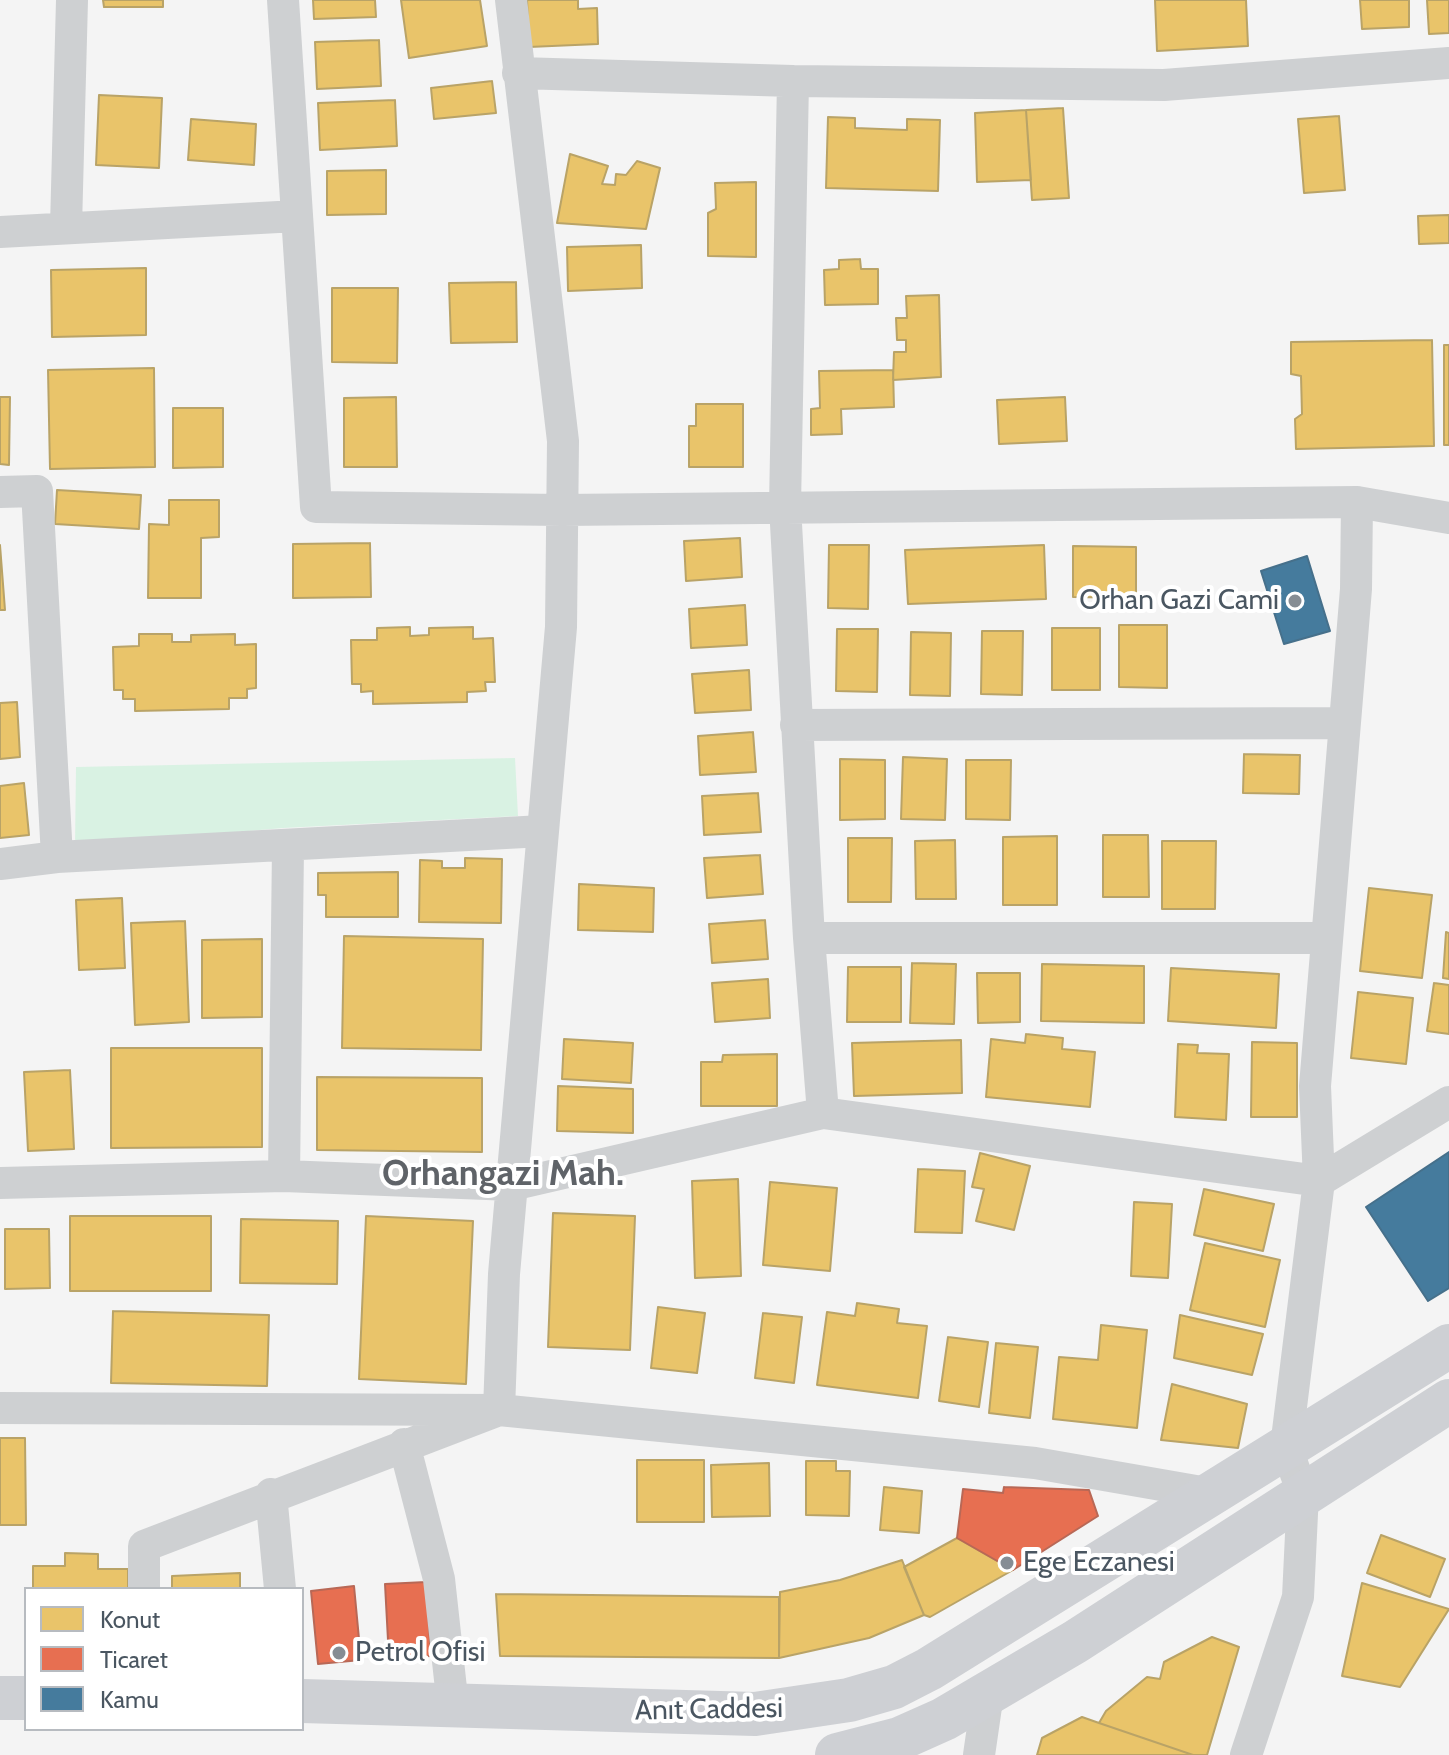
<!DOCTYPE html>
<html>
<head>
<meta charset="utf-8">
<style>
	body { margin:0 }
	#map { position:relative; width:1449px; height:1755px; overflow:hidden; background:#f4f4f4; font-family:Cabin,sans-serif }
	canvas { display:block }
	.legend { position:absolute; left:24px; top:1587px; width:280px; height:144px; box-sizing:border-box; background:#fff; border:2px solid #b7bbc0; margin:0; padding:10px 14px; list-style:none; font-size:24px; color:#4a5661 }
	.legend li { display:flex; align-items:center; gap:16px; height:40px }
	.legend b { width:40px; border:2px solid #b7bbc0 }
</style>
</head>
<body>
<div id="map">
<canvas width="1449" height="1755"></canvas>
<ul class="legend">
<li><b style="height:22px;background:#e9c46a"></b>Konut</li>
<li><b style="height:22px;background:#e76f51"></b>Ticaret</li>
<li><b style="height:22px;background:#457b9d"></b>Kamu</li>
</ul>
</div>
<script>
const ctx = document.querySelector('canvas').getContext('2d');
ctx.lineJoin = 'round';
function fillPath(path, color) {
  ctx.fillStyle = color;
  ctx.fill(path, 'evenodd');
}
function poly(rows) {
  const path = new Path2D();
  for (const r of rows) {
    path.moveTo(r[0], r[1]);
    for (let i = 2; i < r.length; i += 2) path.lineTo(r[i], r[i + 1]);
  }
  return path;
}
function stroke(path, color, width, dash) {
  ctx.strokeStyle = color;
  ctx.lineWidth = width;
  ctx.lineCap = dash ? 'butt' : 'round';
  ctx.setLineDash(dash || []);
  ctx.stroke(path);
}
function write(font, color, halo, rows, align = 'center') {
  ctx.font = font + ' Cabin,sans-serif';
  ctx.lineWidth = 8;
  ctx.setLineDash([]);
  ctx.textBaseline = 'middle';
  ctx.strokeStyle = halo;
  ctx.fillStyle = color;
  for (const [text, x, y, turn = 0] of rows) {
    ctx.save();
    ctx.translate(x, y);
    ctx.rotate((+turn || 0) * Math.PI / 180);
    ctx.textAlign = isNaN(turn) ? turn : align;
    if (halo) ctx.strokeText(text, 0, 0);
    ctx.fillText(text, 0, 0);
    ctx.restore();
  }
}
const green = poly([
	[515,758,518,816,283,828,75,846,76,767]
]);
const homes = poly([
	[103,0,163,0,163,7,104,7,103,0],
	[313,0,375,0,376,17,314,19,313,0],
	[401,0,480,0,487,46,409,58,401,0],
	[527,0,578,0,578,9,597,8,598,44,529,47,527,0],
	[1155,0,1246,0,1248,46,1157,51,1155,0],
	[1360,0,1409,0,1409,27,1362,29,1360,0],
	[1427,0,1449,0,1449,33,1429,34,1427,0],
	[379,40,381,86,317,89,315,42,379,40],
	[492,81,496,113,434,119,431,88,492,81],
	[99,95,162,98,159,168,96,165,99,95],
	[395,100,397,146,320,150,318,103,395,100],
	[1063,108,1069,198,1032,200,1026,110,1063,108],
	[1026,110,1031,180,977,182,975,113,1026,110],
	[1339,116,1345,190,1304,193,1298,119,1339,116],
	[828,117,855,118,855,128,907,130,907,119,940,120,938,191,826,188,828,117],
	[191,119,256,124,254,165,188,160,191,119],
	[570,154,608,166,602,184,615,185,616,174,626,175,637,161,660,168,646,229,557,223,570,154],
	[386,170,386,214,327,215,327,171,386,170],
	[756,182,756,257,708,256,708,213,716,209,715,183,756,182],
	[1449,215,1449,243,1419,244,1418,216,1449,215],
	[641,245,642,288,568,291,567,247,641,245],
	[860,259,861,269,878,269,878,304,825,305,824,270,839,269,839,260,860,259],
	[146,268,146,335,52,337,51,270,146,268],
	[516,282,517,342,451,343,449,283,516,282],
	[332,288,398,288,397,363,332,362,332,288],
	[939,295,941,377,893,380,894,352,906,352,906,340,897,340,896,318,907,318,906,296,939,295],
	[1432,340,1434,446,1296,449,1295,419,1302,414,1301,376,1291,374,1291,342,1432,340],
	[1444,345,1449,345,1449,445,1444,445,1444,345],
	[154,368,155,467,50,469,48,370,154,368],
	[893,370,894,407,841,409,842,434,811,435,811,409,820,408,819,371,893,370],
	[0,397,10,397,9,465,0,464,0,397],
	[396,397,397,467,344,467,344,398,396,397],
	[1065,397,1067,441,999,444,997,400,1065,397],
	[696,404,743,404,743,467,689,467,689,426,696,426,696,404],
	[173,408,223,408,223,467,173,468,173,408],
	[57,490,141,495,139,529,55,524,57,490],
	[169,500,219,500,219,537,201,538,201,598,148,598,149,524,169,525,169,500],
	[740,538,742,577,686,581,684,541,740,538],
	[370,543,371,597,293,598,293,544,370,543],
	[0,545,5,610,0,610,0,545],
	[829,545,869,545,868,609,828,608,829,545],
	[1044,545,1046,599,908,604,905,550,1044,545],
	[1073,546,1136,547,1136,598,1073,597,1073,546],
	[745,605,747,645,691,648,689,609,745,605],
	[1119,625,1167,625,1167,688,1119,687,1119,625],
	[410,627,410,636,429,635,429,628,473,627,473,639,493,638,495,682,485,682,486,691,467,692,467,702,373,704,373,691,361,692,361,684,352,684,351,640,377,640,377,628,410,627],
	[1052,628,1100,628,1100,690,1052,690,1052,628],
	[837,629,878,629,877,692,836,691,837,629],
	[982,631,1023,631,1022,695,981,694,982,631],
	[911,632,951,633,950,696,910,695,911,632],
	[139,634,172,634,172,642,191,642,191,635,235,634,235,645,256,644,256,688,247,689,247,698,229,698,229,709,135,711,135,699,123,699,123,690,114,690,113,647,139,646,139,634],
	[749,670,751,710,695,713,692,674,749,670],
	[17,702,20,757,0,759,0,703,17,702],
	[753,732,756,772,700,775,698,736,753,732],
	[1244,754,1300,755,1299,794,1243,793,1244,754],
	[903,757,947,759,945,820,901,819,903,757],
	[840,759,885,760,885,819,840,820,840,759],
	[966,760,1011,760,1010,820,966,819,966,760],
	[24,783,29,835,0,838,0,786,24,783],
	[758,793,761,832,704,835,702,796,758,793],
	[1103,835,1148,835,1149,897,1103,897,1103,835],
	[1057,836,1057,905,1003,905,1003,837,1057,836],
	[848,838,892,838,891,902,848,902,848,838],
	[955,840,956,899,916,899,915,841,955,840],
	[1162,841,1216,841,1215,909,1162,909,1162,841],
	[760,855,763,894,707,898,704,858,760,855],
	[465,858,502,859,501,923,419,922,420,860,442,861,442,868,465,868,465,858],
	[398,872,398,917,326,917,326,895,318,895,318,873,398,872],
	[579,884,654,888,653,932,578,930,579,884],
	[1369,888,1432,895,1422,978,1360,971,1369,888],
	[122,898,125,968,79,970,76,900,122,898],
	[765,920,768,959,712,963,709,924,765,920],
	[185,921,189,1022,135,1025,131,923,185,921],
	[1446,932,1449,933,1449,979,1443,978,1446,932],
	[344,936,483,939,481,1050,342,1048,344,936],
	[262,939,262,1017,202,1018,202,940,262,939],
	[912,963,956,964,954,1024,910,1023,912,963],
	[1042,964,1144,966,1144,1023,1041,1021,1042,964],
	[848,967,901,967,901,1022,847,1022,848,967],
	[1171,968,1279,974,1276,1028,1168,1021,1171,968],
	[977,973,1020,973,1020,1022,978,1023,977,973],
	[768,979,770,1018,715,1022,712,983,768,979],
	[1434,983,1449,985,1449,1034,1427,1031,1434,983],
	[1358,992,1413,998,1406,1064,1351,1058,1358,992],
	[1026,1034,1063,1038,1062,1049,1095,1052,1090,1107,986,1097,991,1039,1025,1043,1026,1034],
	[564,1039,633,1043,631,1083,562,1079,564,1039],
	[961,1040,962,1093,854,1096,852,1043,961,1040],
	[1252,1042,1297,1043,1297,1117,1251,1117,1252,1042],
	[1178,1044,1198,1045,1197,1053,1229,1054,1226,1120,1175,1117,1178,1044],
	[111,1048,262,1048,262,1147,111,1148,111,1048],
	[777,1054,777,1106,701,1106,701,1062,722,1062,723,1055,777,1054],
	[70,1070,74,1149,28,1151,24,1072,70,1070],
	[317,1077,482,1078,482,1152,317,1150,317,1077],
	[558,1086,633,1089,633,1133,557,1131,558,1086],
	[980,1153,1030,1166,1014,1230,976,1221,984,1189,972,1187,980,1153],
	[918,1169,965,1171,962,1233,915,1232,918,1169],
	[738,1179,741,1276,695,1278,692,1181,738,1179],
	[770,1182,837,1188,830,1271,763,1265,770,1182],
	[1204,1189,1274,1204,1263,1251,1194,1235,1204,1189],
	[1134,1202,1172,1204,1168,1278,1131,1276,1134,1202],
	[553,1213,635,1216,630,1350,548,1347,553,1213],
	[70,1216,211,1216,211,1291,70,1291,70,1216],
	[366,1216,473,1221,466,1384,359,1379,366,1216],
	[241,1219,338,1221,337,1284,240,1283,241,1219],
	[5,1229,49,1229,50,1288,5,1289,5,1229],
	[1205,1243,1280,1260,1265,1327,1190,1310,1205,1243],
	[857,1303,899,1309,897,1323,927,1326,918,1398,817,1385,827,1312,855,1316,857,1303],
	[658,1307,705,1313,697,1373,651,1368,658,1307],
	[113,1311,269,1315,267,1386,111,1383,113,1311],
	[763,1313,802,1317,794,1383,755,1378,763,1313],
	[1180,1315,1263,1334,1252,1375,1174,1358,1180,1315],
	[1101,1325,1147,1330,1137,1428,1053,1419,1059,1357,1098,1360,1101,1325],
	[948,1337,988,1342,979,1407,939,1401,948,1337],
	[996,1343,1038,1347,1030,1418,989,1413,996,1343],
	[1172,1384,1247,1404,1238,1448,1161,1440,1172,1384],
	[0,1438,25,1438,26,1525,0,1525,0,1438],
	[637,1460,704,1460,704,1522,637,1522,637,1460],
	[806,1461,836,1461,836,1471,850,1471,849,1516,806,1515,806,1461],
	[769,1463,770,1516,712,1517,711,1465,769,1463],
	[884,1487,922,1491,919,1533,880,1530,884,1487],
	[1381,1535,1445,1559,1430,1597,1367,1573,1381,1535],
	[957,1538,1013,1570,930,1617,924,1615,904,1567,957,1538],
	[65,1553,98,1554,98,1569,128,1569,128,1589,33,1589,33,1566,65,1566,65,1553],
	[902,1560,924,1615,869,1638,779,1658,780,1592,840,1580,902,1560],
	[240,1573,240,1589,172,1589,172,1576,240,1573],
	[1362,1583,1449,1609,1400,1687,1342,1676,1362,1583],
	[496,1594,779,1597,779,1658,500,1656,496,1594],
	[1212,1637,1239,1647,1207,1755,1193,1755,1099,1723,1106,1711,1147,1677,1160,1679,1164,1662,1212,1637],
	[1082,1717,1099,1723,1193,1755,1037,1755,1042,1738,1082,1717]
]);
const shops = poly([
	[1004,1487,1089,1490,1098,1516,1013,1570,957,1538,963,1489,1003,1493,1004,1487],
	[426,1582,431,1656,389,1659,385,1584,426,1582],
	[354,1586,361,1660,318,1664,311,1591,354,1586]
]);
const public = poly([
	[1307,556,1330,631,1284,644,1261,571,1307,556],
	[1449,1152,1449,1288,1428,1301,1366,1207,1449,1152]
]);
const street = poly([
	[283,0,316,507,562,510,1357,502,1449,518],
	[518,73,793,81,785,506,809,938,823,1113],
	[793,81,1164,85,1449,63],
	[66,227,72,0],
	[0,232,297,216],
	[0,492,37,491,57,857],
	[796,725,1345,723],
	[0,864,57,857,543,831],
	[809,938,1327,938],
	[284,1176,512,1185,823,1113,1319,1181,1449,1102],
	[0,1183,284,1176,288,847],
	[0,1408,499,1410,504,1274,561,627,563,441,511,0],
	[404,1444,439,1579,453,1707],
	[271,1494,280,1589],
	[144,1589,144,1546,499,1410,1035,1463,1213,1494],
	[979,1755,988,1693],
	[1246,1755,1298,1597,1303,1493,1286,1447,1319,1181,1315,1086,1356,589,1357,502]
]);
const secondary = poly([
	[0,1698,26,1698],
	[302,1701,755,1714,849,1700,894,1687,929,1669,1449,1346],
	[837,1755,899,1739,944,1719,1075,1642,1449,1401]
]);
const markers = [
	[1295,601,8,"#868d94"],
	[1007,1563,8,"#868d94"],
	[339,1653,8,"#868d94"]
];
const poiNames = [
	["Orhan Gazi Cami",1279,601,"right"],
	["Ege Eczanesi",1023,1563],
	["Petrol Ofisi",355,1653]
];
const streetNames = [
	["Anıt Caddesi",709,1710,-1]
];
const districtNames = [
	["Orhangazi Mah.",503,1174]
];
fillPath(green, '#d9f2e3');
fillPath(homes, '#e9c46a');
stroke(homes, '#b9a367', 2);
fillPath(shops, '#e76f51');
stroke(shops, '#b86856', 2);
fillPath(public, '#457b9d');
stroke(public, '#46708b', 2);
stroke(street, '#ced0d2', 32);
stroke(secondary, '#ced0d4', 44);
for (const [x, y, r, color] of markers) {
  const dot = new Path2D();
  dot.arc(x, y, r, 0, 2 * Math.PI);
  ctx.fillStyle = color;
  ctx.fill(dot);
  stroke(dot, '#fff', 3);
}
write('28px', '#4a5661', '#fff', poiNames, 'left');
write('28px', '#4a5661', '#fff', streetNames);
write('bold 36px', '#5f6368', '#fff', districtNames);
</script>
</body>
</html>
